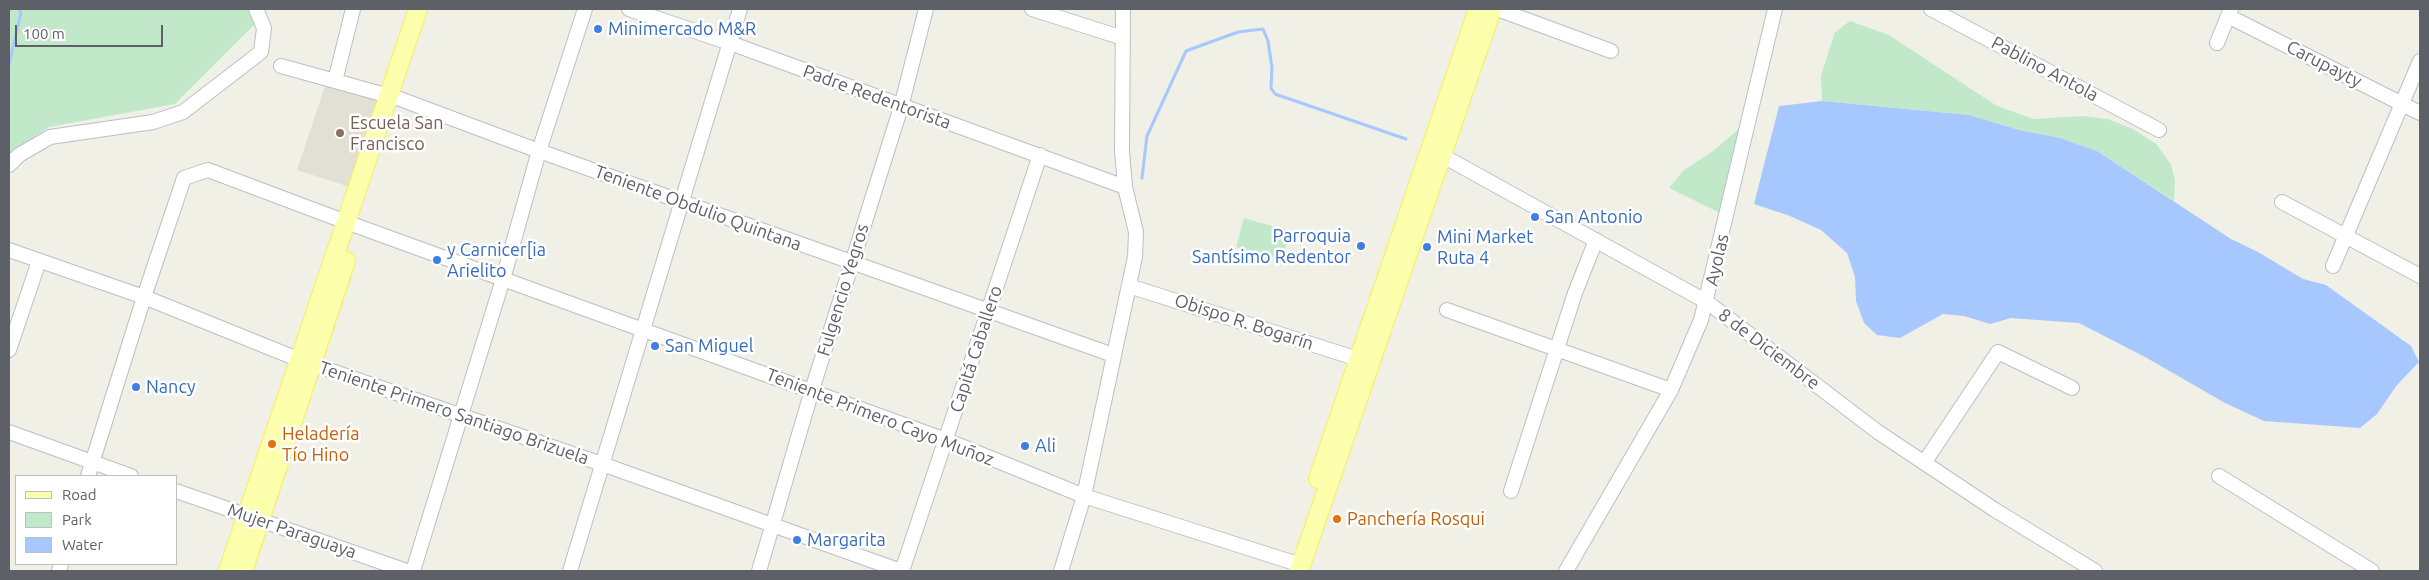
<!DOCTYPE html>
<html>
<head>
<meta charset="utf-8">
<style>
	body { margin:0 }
	#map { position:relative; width:2429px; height:580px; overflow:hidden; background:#f1f0e6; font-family:Ubuntu,sans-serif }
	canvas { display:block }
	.frame { position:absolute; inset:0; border:10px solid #5d6067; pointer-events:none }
	.legend { position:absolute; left:15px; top:475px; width:162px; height:90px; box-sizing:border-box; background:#fff; border:1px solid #bebfc2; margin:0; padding:6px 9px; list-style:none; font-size:15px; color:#5d6067 }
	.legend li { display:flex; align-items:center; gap:10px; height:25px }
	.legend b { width:25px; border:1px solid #bebfc2 }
	.scale { position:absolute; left:15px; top:25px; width:148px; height:22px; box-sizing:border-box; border:2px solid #5d6067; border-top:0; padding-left:6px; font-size:15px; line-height:18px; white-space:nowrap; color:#5d6067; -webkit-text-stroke:4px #fff; paint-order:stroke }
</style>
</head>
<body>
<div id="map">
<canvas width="2429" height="580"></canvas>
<div class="frame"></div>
<ul class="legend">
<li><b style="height:6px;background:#fcffac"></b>Road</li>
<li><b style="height:14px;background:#c1e9c9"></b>Park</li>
<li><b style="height:14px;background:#a7c7ff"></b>Water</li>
</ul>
<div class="scale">100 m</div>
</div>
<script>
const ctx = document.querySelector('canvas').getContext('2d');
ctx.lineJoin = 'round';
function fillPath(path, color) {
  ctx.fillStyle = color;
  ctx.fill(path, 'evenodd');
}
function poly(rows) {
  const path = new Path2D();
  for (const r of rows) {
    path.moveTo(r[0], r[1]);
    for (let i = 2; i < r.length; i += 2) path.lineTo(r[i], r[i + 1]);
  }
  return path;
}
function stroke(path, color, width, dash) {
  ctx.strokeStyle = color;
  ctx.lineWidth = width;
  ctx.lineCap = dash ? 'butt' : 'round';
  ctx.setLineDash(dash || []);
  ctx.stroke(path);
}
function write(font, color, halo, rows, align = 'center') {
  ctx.font = font + ' Ubuntu,sans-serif';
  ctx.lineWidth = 5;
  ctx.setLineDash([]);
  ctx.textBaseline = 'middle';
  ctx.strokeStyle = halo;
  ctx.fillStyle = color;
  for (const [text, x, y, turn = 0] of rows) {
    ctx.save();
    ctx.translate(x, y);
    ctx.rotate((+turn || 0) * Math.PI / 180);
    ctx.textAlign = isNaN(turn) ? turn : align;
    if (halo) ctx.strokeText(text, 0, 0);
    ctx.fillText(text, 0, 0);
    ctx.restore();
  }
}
const education = poly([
	[327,80,383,97,353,188,297,170]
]);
const green = poly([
	[9,9,254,9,256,23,175,104,49,127,23,144,9,159],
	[1850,21,1889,35,1997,106,2034,119,2082,116,2108,119,2133,129,2156,144,2171,164,2175,180,2174,201,2097,151,2060,138,2019,130,1969,115,1822,101,1821,76,1835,32],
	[1747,122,1726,216,1669,188,1683,171,1713,151],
	[1244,218,1290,231,1282,259,1236,247]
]);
const water = poly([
	[1822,101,1969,115,2019,130,2060,138,2097,151,2231,239,2258,252,2303,279,2326,285,2411,346,2419,362,2397,385,2377,414,2360,428,2264,421,2225,403,2147,358,2079,323,2011,318,1990,324,1964,316,1943,314,1900,338,1877,335,1864,323,1856,301,1855,277,1847,253,1821,230,1790,216,1754,204,1779,106]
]);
const stream = poly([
	[739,41,743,21],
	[9,64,21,13,19,9],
	[1142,178,1147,136,1186,51,1238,32,1263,29,1268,41,1272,68,1271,88,1275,94,1406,139]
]);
const minor = poly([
	[629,9,730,43,1125,187],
	[1032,9,1123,38],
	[1497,9,1611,51],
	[1931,9,2159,130],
	[2228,16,2420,113],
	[2217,43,2231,9],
	[281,66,400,99,539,151,1113,355],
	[335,81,353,9],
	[1434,151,1707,302,1878,432,1995,510,2095,571],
	[9,165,19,155,50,137,153,122,183,112,261,52,264,28,256,9],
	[2282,202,2420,276],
	[9,250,144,297,300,360,602,464,901,571],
	[2333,266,2420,61],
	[1129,286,1358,359],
	[1447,310,1671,390],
	[9,350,39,261],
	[9,432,131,476],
	[1924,463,1998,352,2072,388],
	[88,476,144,297,184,178,208,170,346,222,946,440,1084,496,1301,565],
	[2219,476,2372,571],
	[176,491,407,571],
	[1511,491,1575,293,1596,240],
	[59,571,61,564],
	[413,571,503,279,539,151,585,9],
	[570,571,740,9],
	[759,571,812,390,901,107,926,9],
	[902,571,1040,155],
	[1061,571,1084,496,1135,257,1136,232,1125,187,1122,151,1123,9],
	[1566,571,1671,390,1701,320,1775,9]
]);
const major = poly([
	[1318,479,1478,9],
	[228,571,418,9],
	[243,571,346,261],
	[1299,571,1492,9]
]);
const markers = [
	[598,29,5,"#3f7fe0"],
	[340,133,5,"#8d6e63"],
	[1535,217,5,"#3f7fe0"],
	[1361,246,5,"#3f7fe0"],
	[1427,247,5,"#3f7fe0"],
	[437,260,5,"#3f7fe0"],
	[655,346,5,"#3f7fe0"],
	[136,387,5,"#3f7fe0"],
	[272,444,5,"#e8710a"],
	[1025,446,5,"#3f7fe0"],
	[1337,519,5,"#e8710a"],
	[797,540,5,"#3f7fe0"]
];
const shopNames = [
	["Minimercado M&R",608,29],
	["San Antonio",1545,217],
	["Parroquia",1351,236,"right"],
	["Santísimo Redentor",1351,257,"right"],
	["Mini Market",1437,237],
	["Ruta 4",1437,258],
	["y Carnicer[ia",447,250],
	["Arielito",447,271],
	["San Miguel",665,346],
	["Nancy",146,387],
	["Ali",1035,446],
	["Margarita",807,540]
];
const streetNames = [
	["Carupayty",2324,64,27],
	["Pablino Antola",2045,69,28],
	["Padre Redentorista",877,97,20],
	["Teniente Obdulio Quintana",698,208,20],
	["Ayolas",1717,260,-77],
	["Fulgencio Yegros",843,290,-73],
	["Obispo R. Bogarín",1244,322,18],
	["Capitá Caballero",976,349,-72],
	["8 de Diciembre",1769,349,37],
	["Teniente Primero Santiago Brizuela",454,413,19],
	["Teniente Primero Cayo Muñoz",880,417,21],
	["Mujer Paraguaya",292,531,19]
];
const educationNames = [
	["Escuela San",350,123],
	["Francisco",350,144]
];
const foodNames = [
	["Heladería",282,434],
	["Tío Hino",282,455],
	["Panchería Rosqui",1347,519]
];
fillPath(education, '#e1e0d4');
fillPath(green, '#c1e9c9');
fillPath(water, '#a7c7ff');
stroke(stream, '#a7c7ff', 3);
stroke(minor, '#bdbec5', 16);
stroke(major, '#fbed55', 20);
stroke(minor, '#fff', 14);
stroke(major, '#fcffac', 18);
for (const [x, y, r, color] of markers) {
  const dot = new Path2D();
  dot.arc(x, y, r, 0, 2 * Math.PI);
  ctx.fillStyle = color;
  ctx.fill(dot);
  stroke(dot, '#fff', 2);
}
write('18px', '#366cbe', '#fff', shopNames, 'left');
write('18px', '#5d6067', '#fff', streetNames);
write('18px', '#785e54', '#fff', educationNames, 'left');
write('18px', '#c56008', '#fff', foodNames, 'left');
</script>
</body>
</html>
